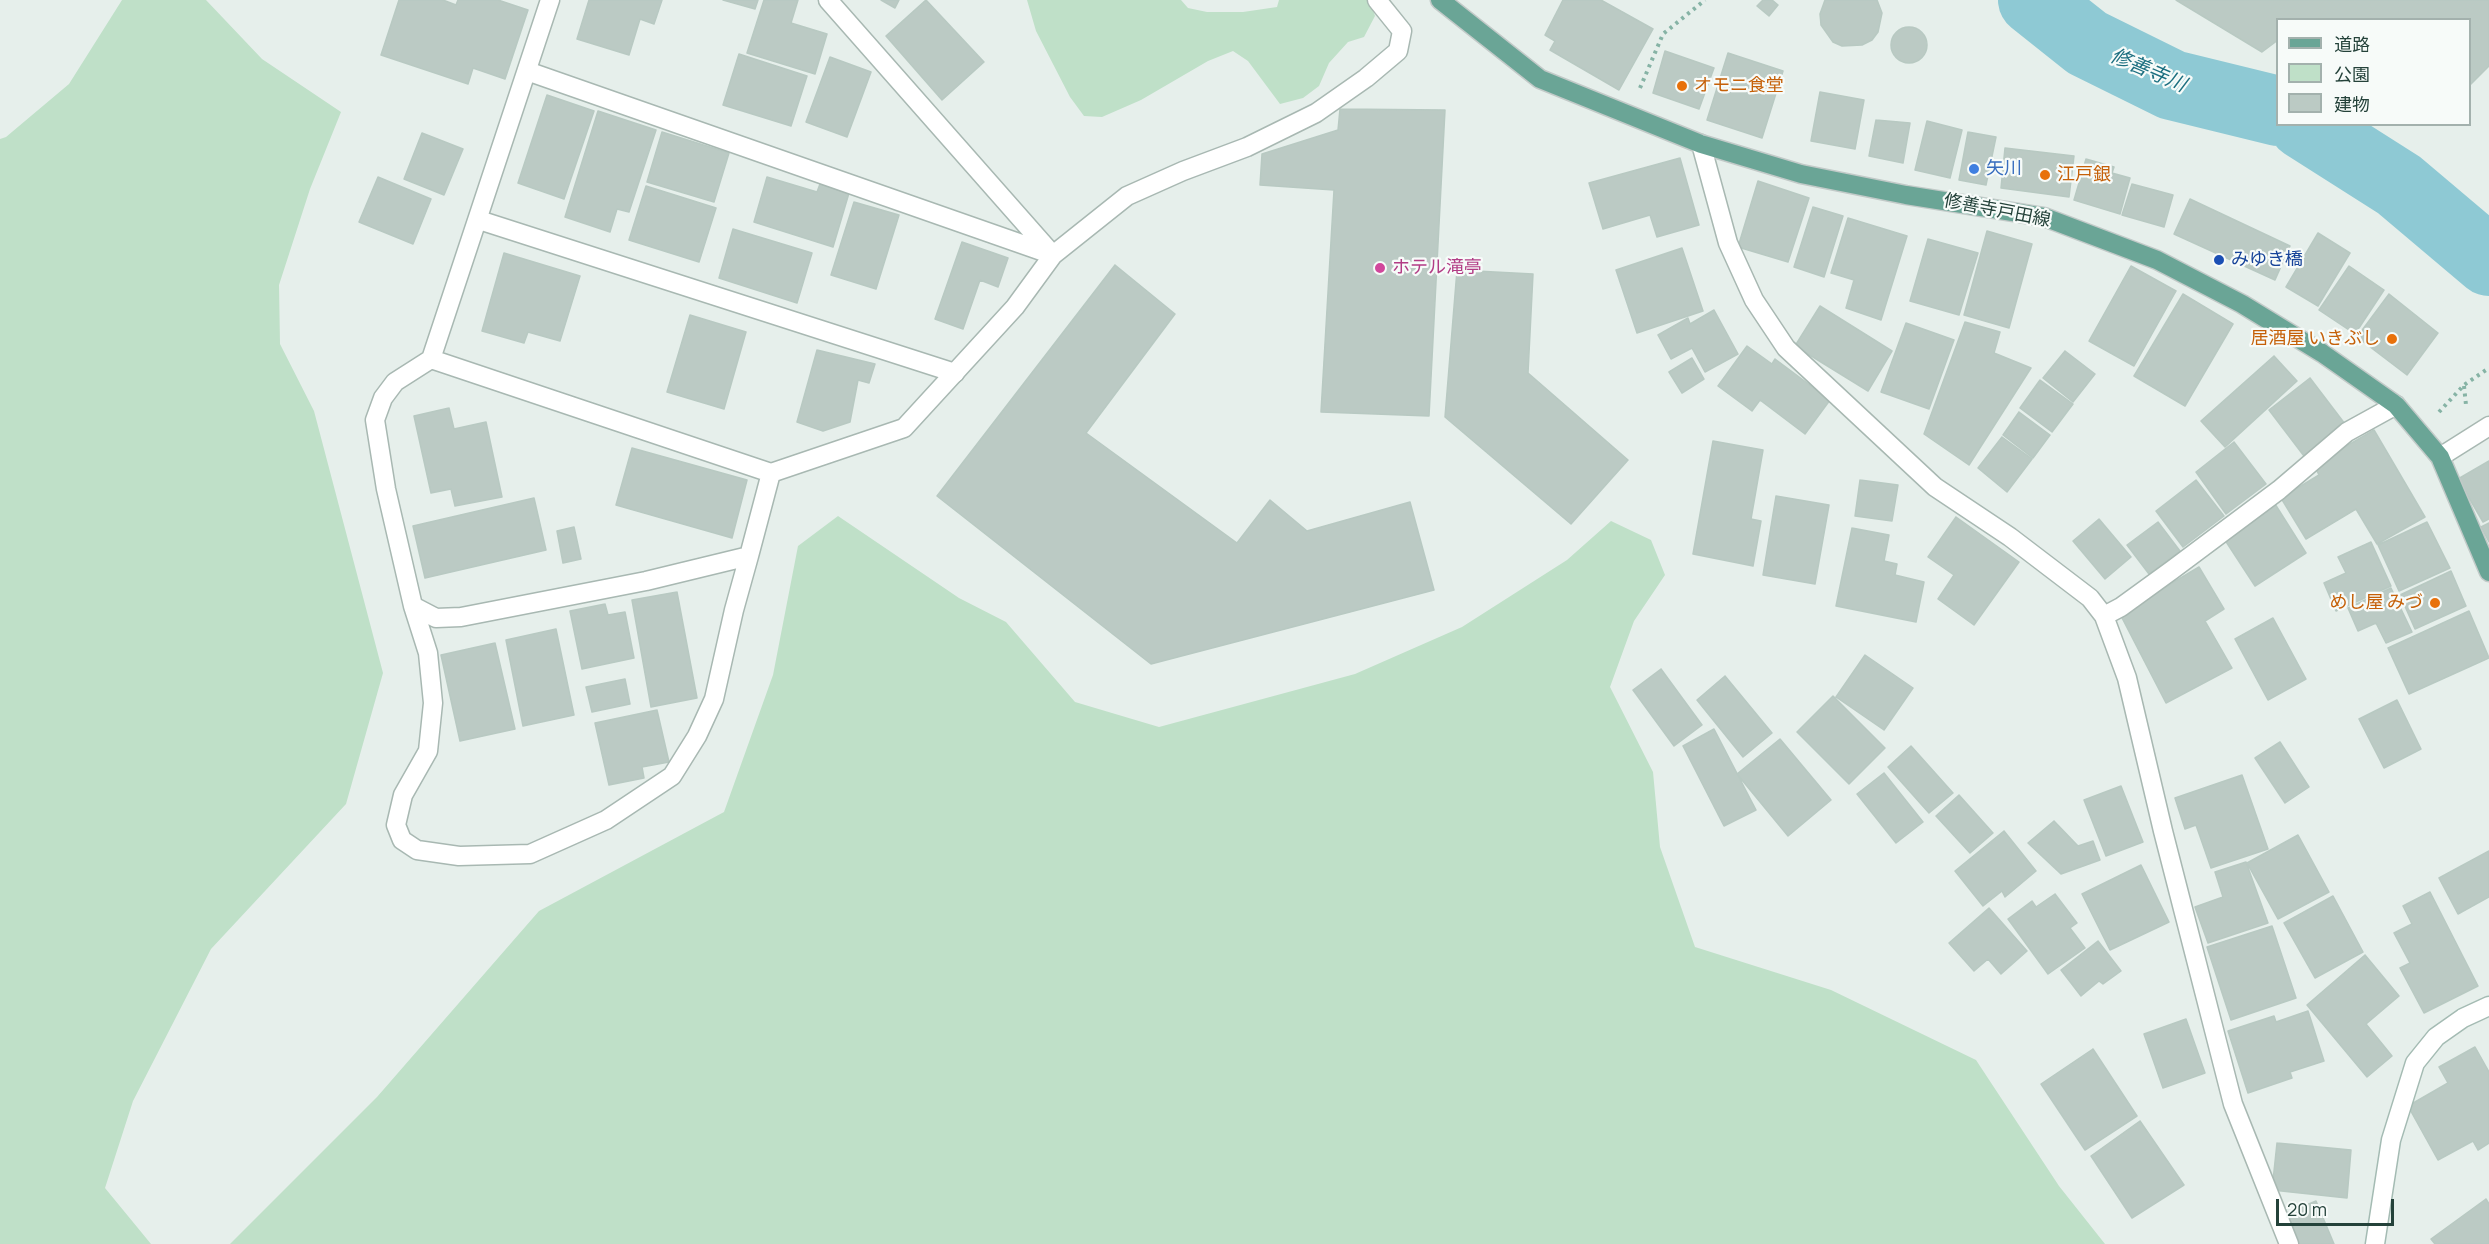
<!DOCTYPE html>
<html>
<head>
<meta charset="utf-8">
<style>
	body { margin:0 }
	#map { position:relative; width:2489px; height:1244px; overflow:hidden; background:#e6efeb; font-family:Manrope,"Noto Sans JP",sans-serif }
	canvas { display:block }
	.legend { position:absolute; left:2276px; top:18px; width:195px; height:108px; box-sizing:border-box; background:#f7fbf9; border:2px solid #a3b1ad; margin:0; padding:8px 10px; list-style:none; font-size:18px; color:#24423a }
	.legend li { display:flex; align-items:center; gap:12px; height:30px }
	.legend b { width:30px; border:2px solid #a3b1ad }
	.scale { position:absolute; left:2276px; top:1199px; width:118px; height:27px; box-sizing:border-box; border:3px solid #24423a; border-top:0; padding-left:8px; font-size:18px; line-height:21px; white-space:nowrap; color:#24423a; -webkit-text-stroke:4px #f7fbf9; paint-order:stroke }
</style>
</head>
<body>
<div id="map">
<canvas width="2489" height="1244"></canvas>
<ul class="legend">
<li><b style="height:8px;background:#6aa596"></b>道路</li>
<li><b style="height:16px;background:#bfe0c8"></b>公園</li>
<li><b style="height:16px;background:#bbcac4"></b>建物</li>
</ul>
<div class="scale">20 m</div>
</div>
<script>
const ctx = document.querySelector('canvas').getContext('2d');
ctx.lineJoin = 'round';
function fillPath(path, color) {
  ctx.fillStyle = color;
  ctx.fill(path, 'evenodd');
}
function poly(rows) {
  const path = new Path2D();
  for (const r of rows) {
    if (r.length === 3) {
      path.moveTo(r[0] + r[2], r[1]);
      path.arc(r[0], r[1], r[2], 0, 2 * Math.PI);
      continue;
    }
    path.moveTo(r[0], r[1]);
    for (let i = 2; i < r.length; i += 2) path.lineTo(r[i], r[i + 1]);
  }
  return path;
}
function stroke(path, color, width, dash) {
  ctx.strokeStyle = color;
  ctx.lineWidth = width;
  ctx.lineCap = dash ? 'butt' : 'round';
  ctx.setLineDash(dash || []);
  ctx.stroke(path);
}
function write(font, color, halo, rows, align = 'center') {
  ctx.font = font + ' Manrope,"Noto Sans JP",sans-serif';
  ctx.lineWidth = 4.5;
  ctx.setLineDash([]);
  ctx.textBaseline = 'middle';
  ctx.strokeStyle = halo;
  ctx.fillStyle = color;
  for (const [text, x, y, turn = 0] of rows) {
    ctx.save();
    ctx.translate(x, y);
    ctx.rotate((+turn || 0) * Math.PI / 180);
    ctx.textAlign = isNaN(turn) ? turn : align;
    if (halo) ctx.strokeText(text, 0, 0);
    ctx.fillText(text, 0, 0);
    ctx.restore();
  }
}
const green = poly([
	[122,0,206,0,262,59,341,112,310,189,279,285,280,344,314,411,383,673,346,804,211,949,133,1101,105,1188,151,1244,0,1244,0,139,6,137,69,84],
	[1027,0,1181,0,1188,8,1207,12,1243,12,1277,7,1279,0,1370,0,1375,16,1364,37,1348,42,1329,63,1319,86,1303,98,1280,104,1248,61,1233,51,1208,61,1141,100,1102,117,1084,116,1070,97,1036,31],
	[838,516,959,598,1006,622,1075,702,1159,727,1355,674,1462,627,1567,560,1611,521,1651,540,1665,575,1634,621,1610,687,1653,772,1660,847,1695,947,1831,990,1976,1060,2059,1186,2105,1244,230,1244,377,1097,539,911,724,812,773,675,798,546]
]);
const river = poly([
	[2033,0,2087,43,2172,85,2278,111],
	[2303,124,2399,185,2489,261]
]);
const building = poly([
	[399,0,443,0,456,5,458,0,498,0,528,10,505,79,473,68,468,84,381,55,399,0],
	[589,0,662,0,654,24,640,19,629,55,577,39,589,0],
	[723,0,758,0,755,9,723,0],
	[764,0,798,0,791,23,827,34,815,74,747,53,764,0],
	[881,0,899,0,895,8,881,0],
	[926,0,984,62,942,100,886,36,926,0],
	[1563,0,1601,0,1653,29,1619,90,1550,50,1555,41,1545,35,1563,0],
	[1763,0,1772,0,1778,5,1769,16,1757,6,1763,0],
	[1825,0,1877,0,1882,13,1878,32,1872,40,1862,45,1842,46,1833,42,1821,25,1820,14,1825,0],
	[2176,0,2489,0,2489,66,2470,85,2470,20,2278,20,2278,40,2262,52,2176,0],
	[1909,45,18],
	[1665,51,1714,68,1699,109,1653,93,1665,51],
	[1728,53,1783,71,1762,138,1707,120,1728,53],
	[739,54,807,76,791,126,723,105,739,54],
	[830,57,871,72,847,137,806,122,830,57],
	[1820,92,1864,100,1855,149,1811,141,1820,92],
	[547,95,594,111,564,199,518,183,547,95],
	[1340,109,1445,110,1429,416,1321,412,1334,190,1260,185,1262,154,1338,130,1340,109],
	[598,111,656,130,629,212,617,209,610,232,565,217,598,111],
	[1876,120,1910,123,1903,163,1869,156,1876,120],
	[1927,121,1962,130,1950,178,1915,170,1927,121],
	[662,132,729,153,714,202,647,182,662,132],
	[1968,132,1996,137,1986,185,1959,180,1968,132],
	[422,133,463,149,444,195,404,179,422,133],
	[2005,148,2074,156,2069,197,2001,188,2005,148],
	[1680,158,1699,225,1657,237,1650,215,1603,229,1589,183,1680,158],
	[2086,159,2114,167,2112,173,2130,178,2120,214,2074,200,2086,159],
	[378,177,431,199,413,244,359,222,378,177],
	[767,177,817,192,820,184,849,193,833,247,754,222,767,177],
	[1758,181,1809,198,1788,262,1738,247,1758,181],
	[2132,184,2173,195,2164,227,2122,215,2132,184],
	[646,186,716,208,699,262,629,240,646,186],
	[2190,199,2290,246,2275,280,2174,234,2190,199],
	[854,202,899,215,876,289,831,275,854,202],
	[1813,207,1843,216,1824,277,1794,267,1813,207],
	[1848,218,1907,236,1881,320,1846,308,1854,280,1831,273,1848,218],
	[733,229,812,253,797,303,719,278,733,229],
	[1987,231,2032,244,2009,328,1964,315,1987,231],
	[2318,233,2350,253,2318,306,2286,287,2318,233],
	[1928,239,1978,253,1959,315,1910,301,1928,239],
	[962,242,1008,258,998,287,980,280,963,329,935,319,962,242],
	[1682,248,1703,311,1637,333,1616,270,1682,248],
	[504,253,580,276,560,341,528,332,524,343,482,331,504,253],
	[1115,265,1175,314,1086,433,1237,543,1270,500,1307,531,1410,502,1434,590,1151,664,937,496,1115,265],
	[2131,266,2176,291,2134,366,2089,341,2131,266],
	[2349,266,2384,290,2355,334,2319,310,2349,266],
	[1457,270,1533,274,1528,373,1628,460,1571,524,1445,417,1457,270],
	[2183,294,2233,324,2185,406,2134,376,2183,294],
	[2389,294,2438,333,2407,375,2357,337,2389,294],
	[1820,306,1892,351,1868,391,1795,346,1820,306],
	[1714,310,1738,354,1705,372,1692,348,1671,359,1658,335,1688,318,1690,324,1714,310],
	[690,315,746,332,724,409,667,392,690,315],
	[1965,322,2000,332,1994,353,2031,368,1969,465,1924,434,1965,322],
	[1906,323,1954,340,1929,409,1881,392,1906,323],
	[1747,346,1772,364,1775,359,1830,400,1805,434,1760,400,1752,411,1718,386,1747,346],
	[817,350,875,364,869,383,858,380,850,422,823,431,797,422,817,350],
	[2065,351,2095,374,2073,402,2043,378,2065,351],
	[2274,356,2297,381,2225,447,2201,421,2274,356],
	[1692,358,1704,379,1682,393,1669,372,1692,358],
	[2310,378,2345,424,2304,456,2269,410,2310,378],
	[2040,380,2073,404,2052,432,2020,408,2040,380],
	[449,408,454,429,486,422,502,497,455,506,451,489,431,493,414,416,449,408],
	[2019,412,2050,435,2033,458,2003,435,2019,412],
	[2374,430,2425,517,2377,544,2356,509,2306,539,2281,498,2319,475,2314,465,2374,430],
	[2002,437,2032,459,2007,492,1978,468,2002,437],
	[1713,441,1763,450,1751,519,1761,521,1753,566,1693,554,1713,441],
	[2234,442,2266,484,2226,514,2196,472,2234,442],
	[632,448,747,480,732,538,616,505,632,448],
	[2489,461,2489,519,2483,522,2458,479,2489,461],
	[1860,480,1898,485,1892,521,1855,516,1860,480],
	[2196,480,2224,516,2183,547,2156,511,2196,480],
	[1776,496,1829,505,1815,584,1763,575,1776,496],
	[534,498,546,550,425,578,413,526,534,498],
	[2275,504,2306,553,2255,586,2223,537,2275,504],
	[1956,517,2019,562,1974,625,1938,599,1954,575,1928,557,1956,517],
	[2099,519,2131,557,2105,579,2073,541,2099,519],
	[2158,522,2180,551,2149,574,2127,545,2158,522],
	[2427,522,2450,568,2399,591,2378,545,2427,522],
	[2489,523,2489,542,2481,527,2489,523],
	[574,527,581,559,563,563,557,531,574,527],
	[1852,528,1889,535,1884,561,1897,564,1895,575,1924,582,1916,622,1836,606,1852,528],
	[2371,542,2391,586,2336,611,2324,583,2346,573,2338,557,2371,542],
	[2199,567,2224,609,2205,621,2232,668,2166,703,2120,614,2199,567],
	[2451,571,2466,606,2415,629,2400,595,2451,571],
	[2391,588,2412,632,2386,643,2376,623,2358,631,2348,608,2391,588],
	[677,592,697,698,651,707,632,600,677,592],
	[605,604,608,615,625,612,634,658,582,669,570,611,605,604],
	[2469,611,2489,658,2409,694,2388,648,2469,611],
	[2273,618,2306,679,2268,700,2235,639,2273,618],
	[556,629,574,715,523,726,506,640,556,629],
	[495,643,515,729,460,741,441,655,495,643],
	[1865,655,1913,688,1884,730,1836,697,1865,655],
	[1661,669,1702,725,1674,746,1633,690,1661,669],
	[1725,676,1772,733,1743,757,1697,700,1725,676],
	[625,679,630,704,592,712,586,687,625,679],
	[1833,696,1885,748,1849,784,1797,732,1833,696],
	[2397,700,2421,749,2384,768,2359,719,2397,700],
	[657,710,669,762,642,767,644,778,609,785,595,723,657,710],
	[1714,729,1756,810,1724,826,1683,746,1714,729],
	[1780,739,1831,800,1788,836,1737,774,1780,739],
	[2280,742,2309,787,2285,803,2255,758,2280,742],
	[1911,746,1953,793,1929,813,1888,767,1911,746],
	[1884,773,1923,822,1896,843,1857,794,1884,773],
	[2242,775,2268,849,2211,868,2196,825,2185,829,2175,798,2242,775],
	[2121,786,2143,842,2106,856,2084,800,2121,786],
	[1959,795,1993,833,1970,853,1936,816,1959,795],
	[2054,821,2078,846,2093,841,2100,860,2061,874,2028,843,2054,821],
	[2004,831,2036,871,2005,897,2002,891,1983,906,1955,871,2004,831],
	[2298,835,2329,892,2278,919,2247,863,2298,835],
	[2489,851,2489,897,2458,914,2439,878,2489,851],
	[2246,862,2268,923,2208,943,2195,907,2223,897,2215,872,2246,862],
	[2141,865,2169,922,2110,950,2082,894,2141,865],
	[2430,892,2478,986,2424,1013,2400,968,2410,963,2394,933,2412,924,2403,906,2430,892],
	[2055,894,2077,923,2070,928,2085,948,2048,974,2008,919,2032,901,2036,907,2055,894],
	[2333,896,2363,952,2315,978,2284,923,2333,896],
	[1989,908,2027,951,2001,974,1988,959,1974,971,1949,943,1989,908],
	[2272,926,2296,998,2231,1020,2207,947,2272,926],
	[2098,941,2121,971,2103,984,2099,981,2081,996,2061,970,2098,941],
	[2365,955,2399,996,2366,1024,2392,1056,2367,1077,2307,1005,2365,955],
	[2308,1011,2324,1061,2290,1072,2292,1078,2248,1093,2228,1031,2274,1016,2276,1022,2308,1011],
	[2186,1019,2205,1073,2163,1088,2144,1034,2186,1019],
	[2475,1047,2489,1072,2489,1143,2478,1150,2473,1141,2438,1160,2408,1106,2448,1083,2439,1067,2475,1047],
	[2093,1049,2137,1116,2085,1150,2041,1084,2093,1049],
	[2140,1121,2184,1185,2132,1218,2091,1156,2140,1121],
	[2277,1143,2351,1150,2347,1198,2272,1190,2277,1143],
	[2486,1199,2489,1204,2489,1244,2435,1244,2431,1239,2486,1199],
	[2316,1201,2334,1244,2297,1244,2285,1214,2316,1201]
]);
const path = poly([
	[1640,88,1663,34,1705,0],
	[2464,386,2466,405],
	[2439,412,2464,385,2489,368]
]);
const lane = poly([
	[479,220,955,373]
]);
const street = poly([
	[550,0,431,359,395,382,383,398,375,420,386,489,413,606,436,618,461,617,646,581,749,556,771,473],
	[828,0,1052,254],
	[527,71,1053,255],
	[1701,144,1728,243,1754,300,1786,348,1935,487,2010,537,2090,598,2104,616,2127,678,2163,831,2233,1104,2289,1244],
	[431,359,771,473,904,428,1015,307,1053,255,1127,196,1183,171,1247,147,1316,113,1366,78,1398,51,1402,31,1377,0],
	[2440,457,2489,426],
	[413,606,428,653,433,703,428,751,403,795,396,825,402,840,417,850,459,856,530,854,606,820,672,776,697,736,714,699,734,610,749,556],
	[2104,616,2121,607,2172,570,2279,490,2347,432,2396,405]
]);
const secondary = poly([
	[2375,1244,2391,1140,2415,1063,2436,1037,2463,1018,2489,1006]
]);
const primary = poly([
	[1440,0,1540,79,1701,144,1801,174,1906,195,2044,217,2157,260,2242,304,2322,353,2396,405,2440,457,2489,572]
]);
const markers = [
	[1682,86,6,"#e8710a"],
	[1974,169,6,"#3f7fe0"],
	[2045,175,6,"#e8710a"],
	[2219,260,6,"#1a4fb4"],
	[1380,268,6,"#d1479c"],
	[2392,339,6,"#e8710a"],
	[2435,603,6,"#e8710a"]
];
const foodNames = [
	["オモニ食堂",1694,86],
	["江戸銀",2057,175],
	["居酒屋 いきぶし",2380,339,"right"],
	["めし屋 みづ",2423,603,"right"]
];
const shopNames = [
	["矢川",1986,169]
];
const streetNames = [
	["修善寺戸田線",1997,211,11]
];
const transitNames = [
	["みゆき橋",2231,260]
];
const hotelNames = [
	["ホテル滝亭",1392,268]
];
const waterNames = [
	["修善寺川",2148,71,23]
];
fillPath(green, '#bfe0c8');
stroke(river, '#8ec9d4', 70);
fillPath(building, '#bbcac4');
stroke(building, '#b8c9c2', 1.5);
stroke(lane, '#a8b8b2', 21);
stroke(street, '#a8b8b2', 21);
stroke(secondary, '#a4bbb3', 21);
stroke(primary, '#c2cac8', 21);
stroke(path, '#86b3a5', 4, [3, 4.5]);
stroke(lane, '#fff', 18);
stroke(street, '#fff', 18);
stroke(secondary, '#fff', 18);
stroke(primary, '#6aa596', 18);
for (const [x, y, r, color] of markers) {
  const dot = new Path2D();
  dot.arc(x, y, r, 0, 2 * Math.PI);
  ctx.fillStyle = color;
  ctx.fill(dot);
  stroke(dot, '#f7fbf9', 2);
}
write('18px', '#c56008', '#f7fbf9', foodNames, 'left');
write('18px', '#366cbe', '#f7fbf9', shopNames, 'left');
write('18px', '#24423a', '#f7fbf9', streetNames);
write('18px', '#164399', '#f7fbf9', transitNames, 'left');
write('18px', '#b23c85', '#f7fbf9', hotelNames, 'left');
write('italic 20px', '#1c6f80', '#f7fbf9', waterNames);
</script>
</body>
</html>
